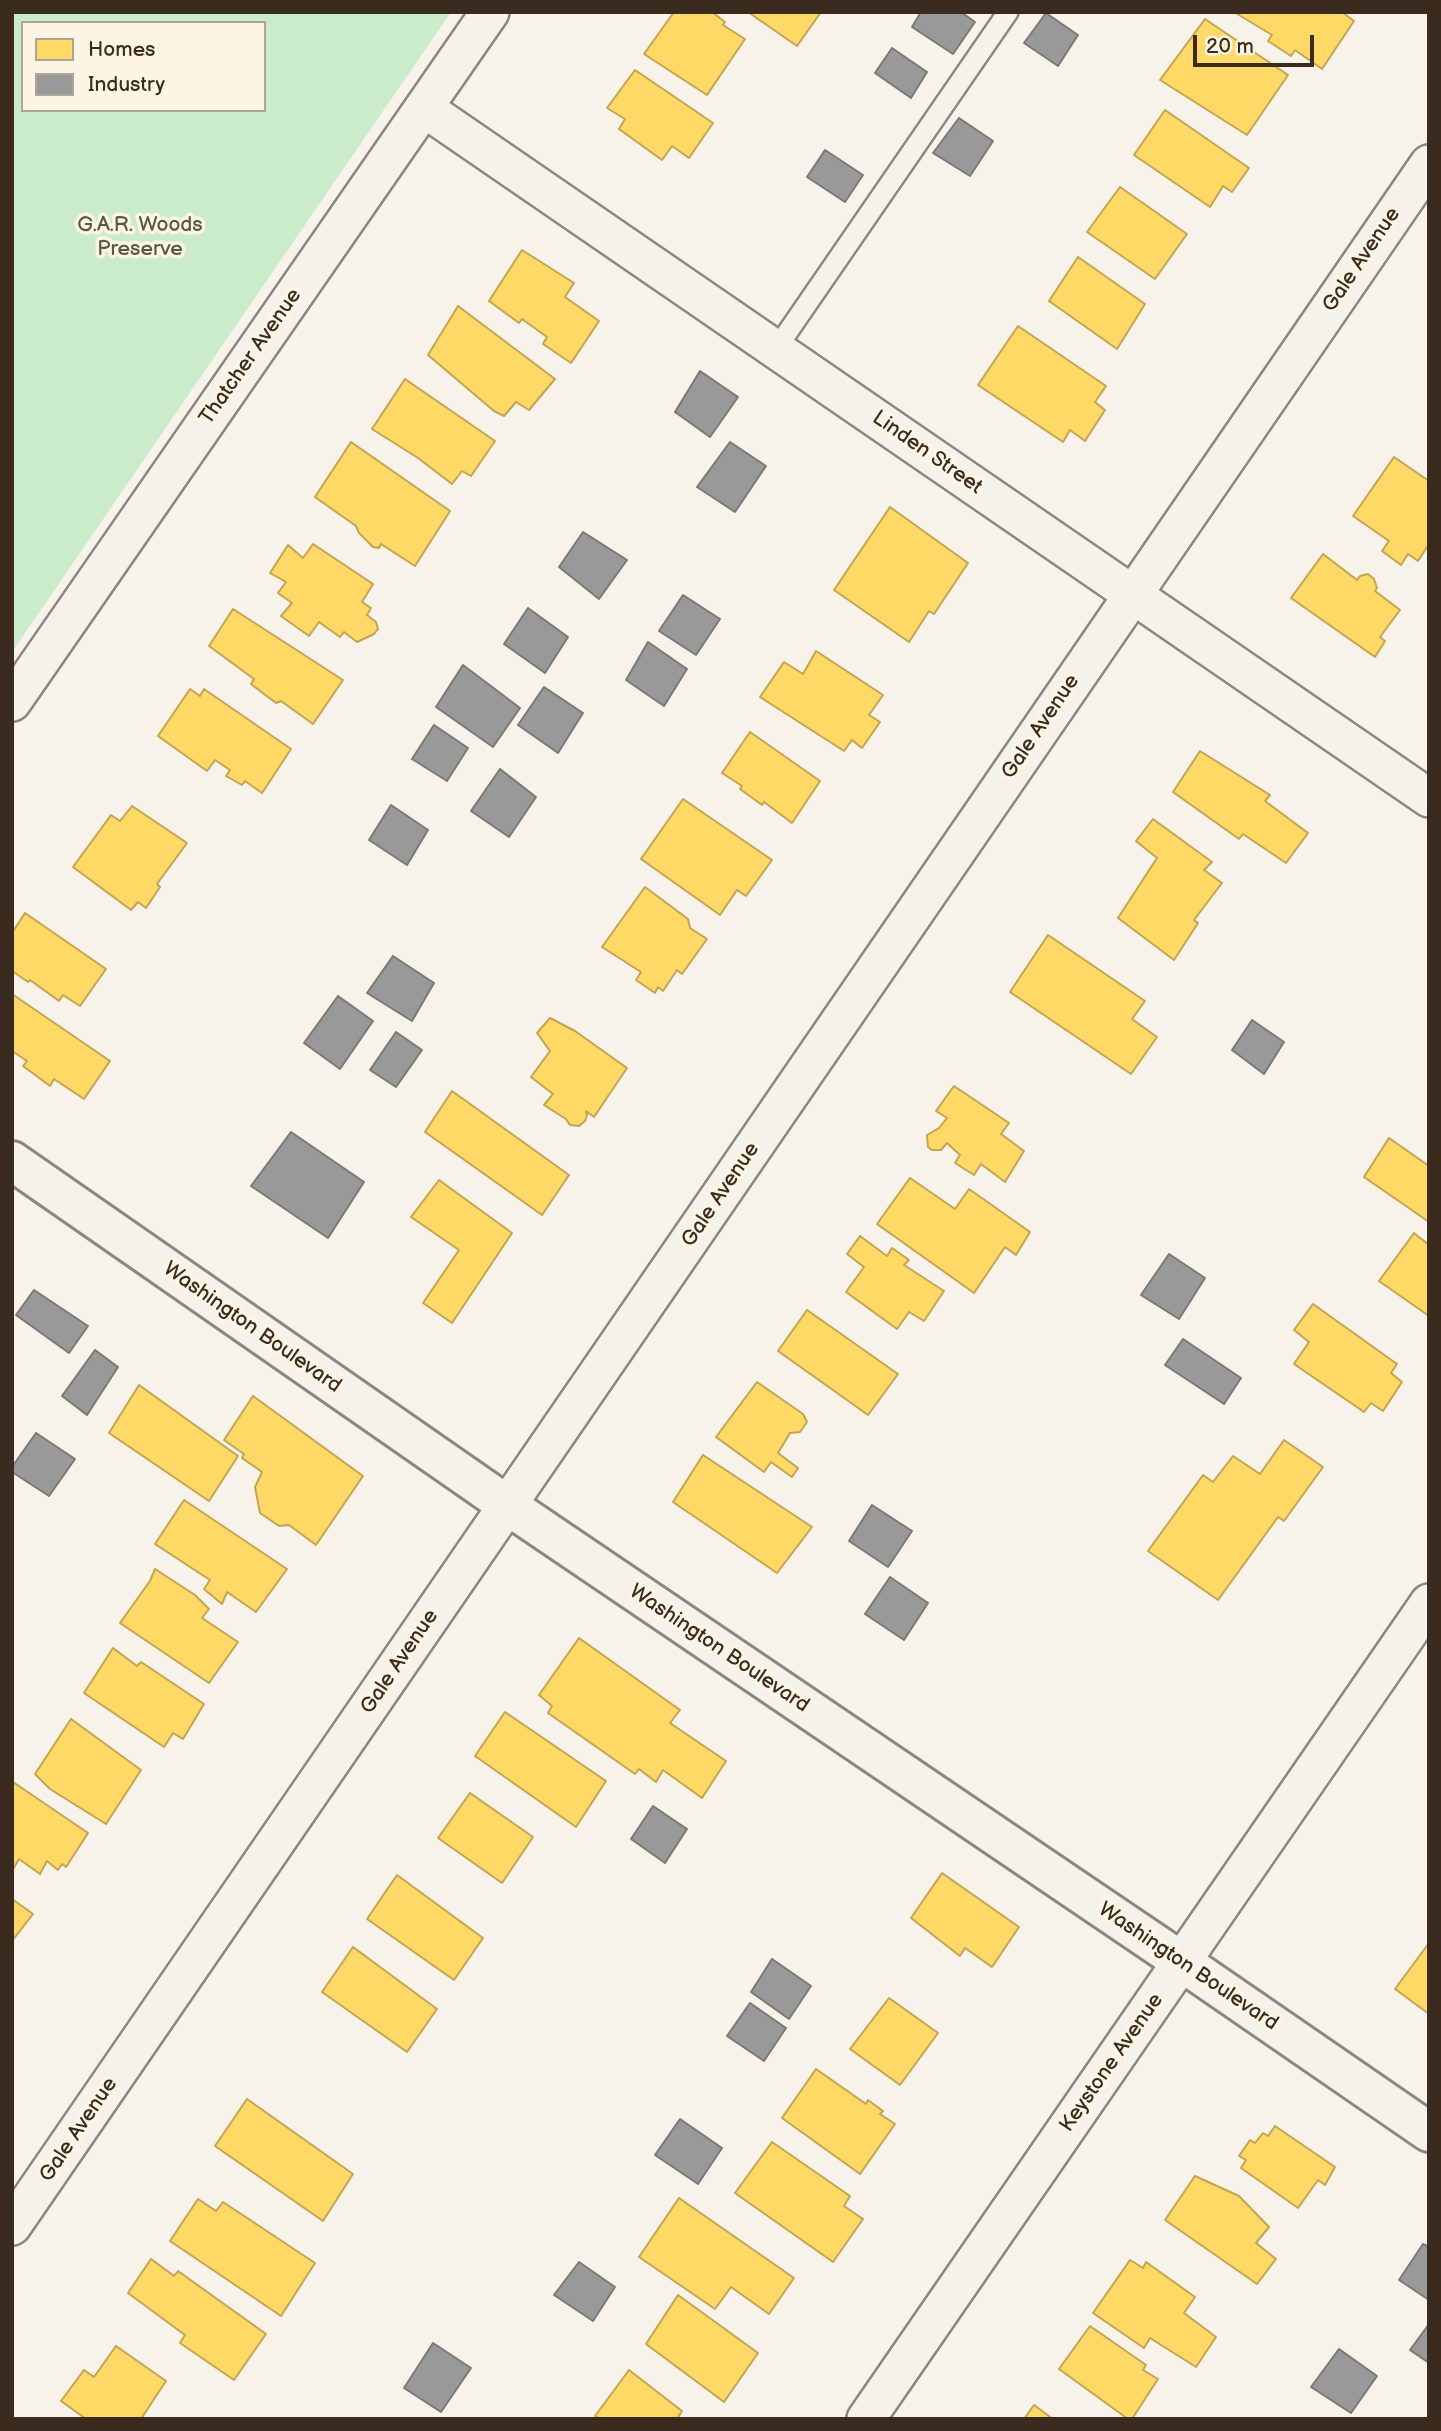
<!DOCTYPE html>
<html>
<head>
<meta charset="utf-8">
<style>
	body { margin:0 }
	#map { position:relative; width:1441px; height:2431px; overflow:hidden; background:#f7f3ea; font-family:"Balsamiq Sans",sans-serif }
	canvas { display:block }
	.frame { position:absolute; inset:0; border:14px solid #3b2a1e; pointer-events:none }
	.legend { position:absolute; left:21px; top:21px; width:245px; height:91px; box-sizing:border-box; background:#fcf5e5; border:2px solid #afa495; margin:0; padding:9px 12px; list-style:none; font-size:21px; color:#3b2a1e }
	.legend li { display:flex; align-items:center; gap:14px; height:35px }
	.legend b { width:35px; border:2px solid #afa495 }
	.scale { position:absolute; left:1193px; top:35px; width:121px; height:32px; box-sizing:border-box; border:4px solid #3b2a1e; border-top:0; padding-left:9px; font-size:21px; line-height:24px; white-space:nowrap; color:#3b2a1e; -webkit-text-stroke:5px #fcf5e5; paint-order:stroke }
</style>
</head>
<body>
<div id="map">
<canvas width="1441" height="2431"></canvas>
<div class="frame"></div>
<ul class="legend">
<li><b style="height:19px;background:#ffd966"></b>Homes</li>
<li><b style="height:19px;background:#999"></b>Industry</li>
</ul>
<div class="scale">20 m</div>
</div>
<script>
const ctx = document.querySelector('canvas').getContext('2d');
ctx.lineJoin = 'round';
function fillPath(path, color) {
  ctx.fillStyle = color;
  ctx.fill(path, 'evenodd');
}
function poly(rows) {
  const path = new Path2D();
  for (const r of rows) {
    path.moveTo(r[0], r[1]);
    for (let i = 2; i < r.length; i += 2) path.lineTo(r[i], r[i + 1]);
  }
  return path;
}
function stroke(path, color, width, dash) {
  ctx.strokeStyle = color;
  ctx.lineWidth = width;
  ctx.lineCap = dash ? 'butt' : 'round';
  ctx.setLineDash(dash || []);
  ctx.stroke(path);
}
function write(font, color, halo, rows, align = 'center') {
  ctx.font = font + ' "Balsamiq Sans",sans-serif';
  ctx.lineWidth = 7;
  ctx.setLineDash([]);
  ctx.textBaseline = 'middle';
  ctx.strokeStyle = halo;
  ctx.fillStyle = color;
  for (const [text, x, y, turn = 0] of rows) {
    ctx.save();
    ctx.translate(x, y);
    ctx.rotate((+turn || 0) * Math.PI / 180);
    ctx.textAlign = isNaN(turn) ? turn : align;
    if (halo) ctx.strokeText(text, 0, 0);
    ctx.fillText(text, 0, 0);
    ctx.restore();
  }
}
const green = poly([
	[12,12,451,12,12,652],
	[23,23,264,23,264,110,23,110]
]);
const homes = poly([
	[674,12,712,12,725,22,723,25,745,39,707,95,644,54,674,12],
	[748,12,821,12,797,46,748,12],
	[1234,12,1342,12,1354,21,1322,69,1295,50,1291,56,1268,41,1272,35,1234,12],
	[1205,19,1288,75,1247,135,1160,80,1205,19],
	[635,70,713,123,689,158,672,146,662,160,619,129,625,119,607,108,635,70],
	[1165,110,1249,168,1232,192,1223,186,1210,207,1134,155,1165,110],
	[1120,187,1187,234,1155,279,1087,232,1120,187],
	[522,250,574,283,565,297,599,321,571,363,543,344,547,337,522,319,519,323,489,301,522,250],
	[1078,257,1145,304,1117,349,1049,301,1078,257],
	[458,306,555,379,529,410,516,402,504,416,494,411,428,355,458,306],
	[1018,326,1106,386,1095,402,1105,410,1085,441,1070,430,1063,442,978,385,1018,326],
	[405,379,495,441,471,476,462,471,452,484,418,458,372,429,405,379],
	[351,442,450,511,415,566,381,544,379,548,373,547,359,533,356,526,315,497,351,442],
	[1394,457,1429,481,1429,544,1418,561,1408,554,1401,565,1382,551,1389,541,1353,516,1394,457],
	[890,507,968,563,934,614,929,611,909,642,834,590,890,507],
	[313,544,373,584,362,602,371,608,367,615,376,622,378,629,374,634,357,642,344,632,340,637,319,622,309,636,281,616,292,603,278,593,286,582,270,573,288,545,303,558,313,544],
	[1323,554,1357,580,1360,576,1368,574,1374,579,1377,588,1375,591,1400,610,1380,637,1385,641,1375,657,1291,598,1323,554],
	[233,609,343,680,313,724,281,701,276,703,264,694,251,684,254,679,209,646,233,609],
	[816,651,883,695,869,715,880,722,862,748,852,740,844,751,760,697,784,662,803,674,816,651],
	[190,689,200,696,204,689,291,749,262,793,245,781,242,785,226,776,230,770,215,760,207,771,158,736,190,689],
	[750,732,820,781,792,823,764,802,762,805,740,789,742,786,722,773,750,732],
	[1200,751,1270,795,1265,801,1308,833,1286,863,1243,834,1239,839,1173,792,1200,751],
	[683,799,772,860,746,896,737,890,720,915,641,859,683,799],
	[132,806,187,843,157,884,160,887,146,908,138,902,131,910,73,867,111,815,120,821,132,806],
	[1153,819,1212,862,1204,870,1222,883,1194,920,1198,923,1174,960,1118,918,1157,858,1136,841,1153,819],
	[645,887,688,919,690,928,707,939,682,974,677,970,663,991,658,987,655,993,636,980,641,972,602,947,645,887],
	[25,913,106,969,80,1006,63,995,59,1001,30,980,28,982,12,971,12,933,25,913],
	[1048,935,1145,1001,1132,1019,1157,1037,1131,1074,1010,992,1048,935],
	[12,994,110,1061,84,1099,54,1079,50,1086,23,1066,27,1061,12,1051,12,994],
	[550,1018,575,1031,627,1068,594,1117,586,1111,587,1115,585,1121,579,1126,570,1125,566,1119,544,1105,553,1094,531,1077,550,1051,537,1033,550,1018],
	[954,1086,1009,1123,1001,1134,1024,1151,1005,1182,981,1164,974,1175,955,1163,960,1155,947,1143,941,1150,932,1150,928,1147,927,1135,939,1128,947,1118,936,1111,954,1086],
	[452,1091,569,1175,542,1215,425,1132,452,1091],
	[1389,1138,1429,1166,1429,1222,1364,1177,1389,1138],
	[910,1178,955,1209,969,1189,1030,1232,1016,1255,1005,1247,974,1293,877,1224,910,1178],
	[439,1180,512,1233,452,1323,423,1303,459,1250,411,1217,439,1180],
	[1414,1233,1429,1245,1429,1316,1379,1281,1414,1233],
	[860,1236,887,1256,892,1248,909,1260,904,1265,944,1291,924,1321,909,1312,897,1329,846,1292,864,1267,847,1254,860,1236],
	[1313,1304,1397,1364,1391,1373,1402,1382,1383,1411,1371,1403,1364,1412,1294,1364,1309,1342,1294,1330,1313,1304],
	[807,1310,898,1374,868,1415,778,1351,807,1310],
	[757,1382,803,1414,807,1422,800,1432,790,1433,778,1453,798,1468,792,1477,771,1462,764,1472,716,1437,757,1382],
	[139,1385,238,1456,209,1501,109,1433,139,1385],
	[253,1396,363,1476,316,1545,289,1525,279,1526,260,1513,255,1487,262,1472,242,1458,244,1454,224,1440,253,1396],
	[1284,1440,1323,1467,1284,1521,1278,1517,1218,1600,1148,1551,1203,1475,1213,1482,1233,1456,1260,1474,1284,1440],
	[703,1455,812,1527,777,1573,673,1502,703,1455],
	[184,1500,287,1569,256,1612,227,1592,222,1604,204,1589,210,1580,155,1544,184,1500],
	[155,1569,195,1595,209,1609,202,1618,238,1642,209,1683,120,1623,150,1581,155,1569],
	[579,1638,680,1710,670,1723,726,1761,702,1798,663,1770,656,1782,639,1769,635,1774,548,1713,552,1706,539,1695,579,1638],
	[113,1648,137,1666,141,1662,204,1704,183,1739,173,1733,164,1747,84,1693,113,1648],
	[505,1712,606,1781,576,1827,475,1756,505,1712],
	[71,1719,141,1770,106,1824,50,1789,35,1774,71,1719],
	[13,1782,88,1833,66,1867,62,1864,58,1870,47,1861,40,1874,19,1859,12,1871,13,1782],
	[470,1793,533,1837,502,1883,438,1838,470,1793],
	[942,1873,1019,1927,992,1967,965,1948,960,1956,911,1918,942,1873],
	[397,1875,483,1938,454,1980,367,1919,397,1875],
	[12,1899,33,1914,12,1941,12,1899],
	[1429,1943,1429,2014,1395,1989,1429,1943],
	[353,1947,437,2009,407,2052,322,1992,353,1947],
	[889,1998,938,2033,900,2085,850,2049,889,1998],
	[816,2069,866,2104,868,2100,883,2111,880,2114,895,2124,860,2174,782,2118,816,2069],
	[247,2099,353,2174,323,2221,215,2146,247,2099],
	[1275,2126,1335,2167,1325,2185,1318,2180,1298,2208,1241,2168,1246,2160,1239,2156,1250,2140,1255,2143,1263,2133,1268,2136,1275,2126],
	[772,2142,850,2196,844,2206,863,2219,833,2262,735,2193,772,2142],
	[1195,2176,1239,2196,1269,2227,1256,2243,1276,2259,1257,2284,1165,2220,1195,2176],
	[679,2198,794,2278,769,2314,731,2287,715,2309,639,2257,679,2198],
	[198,2199,216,2211,223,2202,315,2263,281,2316,170,2241,198,2199],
	[151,2259,174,2276,178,2271,266,2334,234,2380,180,2343,185,2335,128,2293,151,2259],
	[1130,2260,1143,2268,1146,2262,1195,2297,1184,2313,1216,2337,1196,2367,1150,2338,1144,2348,1093,2313,1130,2260],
	[678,2295,758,2353,724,2402,646,2344,678,2295],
	[1090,2326,1146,2365,1143,2370,1158,2379,1132,2419,1128,2419,1059,2369,1090,2326],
	[116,2346,166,2381,141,2419,86,2419,61,2401,84,2370,94,2377,116,2346],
	[629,2370,682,2411,677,2419,600,2419,595,2416,629,2370],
	[1034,2405,1053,2419,1024,2419,1034,2405]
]);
const industry = poly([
	[921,12,961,12,975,22,953,54,912,27,921,12],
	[1046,13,1078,35,1058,66,1024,43,1046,13],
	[892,48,927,72,911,98,875,73,892,48],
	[959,118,993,141,970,176,933,153,959,118],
	[825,150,863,175,845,202,807,177,825,150],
	[700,371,738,397,710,437,675,412,700,371],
	[730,442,766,466,735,512,697,487,730,442],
	[583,532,627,560,599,599,559,567,583,532],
	[683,595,720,619,696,655,659,631,683,595],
	[528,608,568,637,545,673,504,644,528,608],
	[648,642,687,669,664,706,626,680,648,642],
	[463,665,520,708,493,747,436,707,463,665],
	[544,687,583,713,558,753,518,725,544,687],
	[434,725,468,748,447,781,412,759,434,725],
	[500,769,536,797,509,837,471,811,500,769],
	[391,805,428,830,407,865,369,840,391,805],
	[393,956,434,983,412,1021,367,993,393,956],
	[338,996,373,1021,340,1069,304,1043,338,996],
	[1252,1020,1284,1042,1264,1074,1232,1050,1252,1020],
	[396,1032,422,1050,396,1087,370,1070,396,1032],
	[291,1132,364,1182,328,1238,251,1186,291,1132],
	[1169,1254,1205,1278,1179,1319,1141,1295,1169,1254],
	[34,1290,88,1326,69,1353,16,1315,34,1290],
	[1183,1339,1241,1378,1224,1404,1165,1365,1183,1339],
	[95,1350,118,1367,87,1415,62,1396,95,1350],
	[36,1433,75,1459,49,1496,12,1472,12,1467,36,1433],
	[872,1505,912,1531,888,1567,849,1541,872,1505],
	[890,1577,928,1603,904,1640,865,1614,890,1577],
	[653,1806,687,1829,665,1863,631,1839,653,1806],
	[772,1959,811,1986,789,2019,751,1992,772,1959],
	[750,2003,786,2028,764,2061,727,2036,750,2003],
	[680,2119,722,2148,698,2184,655,2155,680,2119],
	[1423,2244,1429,2247,1429,2300,1399,2280,1423,2244],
	[579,2262,615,2287,593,2321,554,2295,579,2262],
	[1429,2324,1429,2363,1410,2350,1429,2324],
	[433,2343,471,2368,441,2412,404,2388,433,2343],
	[1339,2349,1377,2376,1351,2413,1311,2387,1339,2349]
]);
const lane = poly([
	[776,349,1008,12]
]);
const street = poly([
	[424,108,1429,798],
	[12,702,490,12],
	[12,2226,1429,164],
	[866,2419,1429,1603]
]);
const secondary = poly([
	[12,1161,507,1505,1182,1962,1429,2132]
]);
const parkNames = [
	["G.A.R. Woods",140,226],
	["Preserve",140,250]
];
const streetNames = [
	["Gale Avenue",1362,260,-56],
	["Thatcher Avenue",251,357,-55],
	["Linden Street",927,453,35],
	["Gale Avenue",1041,727,-56],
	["Gale Avenue",721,1195,-56],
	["Washington Boulevard",252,1328,35],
	["Washington Boulevard",719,1649,34],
	["Gale Avenue",400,1662,-56],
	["Washington Boulevard",1188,1967,34],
	["Keystone Avenue",1112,2063,-55],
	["Gale Avenue",79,2130,-56]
];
fillPath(green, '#caecca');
fillPath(homes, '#ffd966');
stroke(homes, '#c4a450', 2);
fillPath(industry, '#999');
stroke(industry, '#7d7874', 2);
stroke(lane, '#8b867f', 24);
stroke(street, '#8b867f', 42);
stroke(secondary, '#8b867f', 44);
stroke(lane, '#f5f2ec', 19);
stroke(street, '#f5f2ec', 37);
stroke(secondary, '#f5f2ec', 38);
write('21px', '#565942', '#fcf5e5', parkNames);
write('21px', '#3b2a1e', '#fcf5e5', streetNames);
</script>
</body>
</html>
